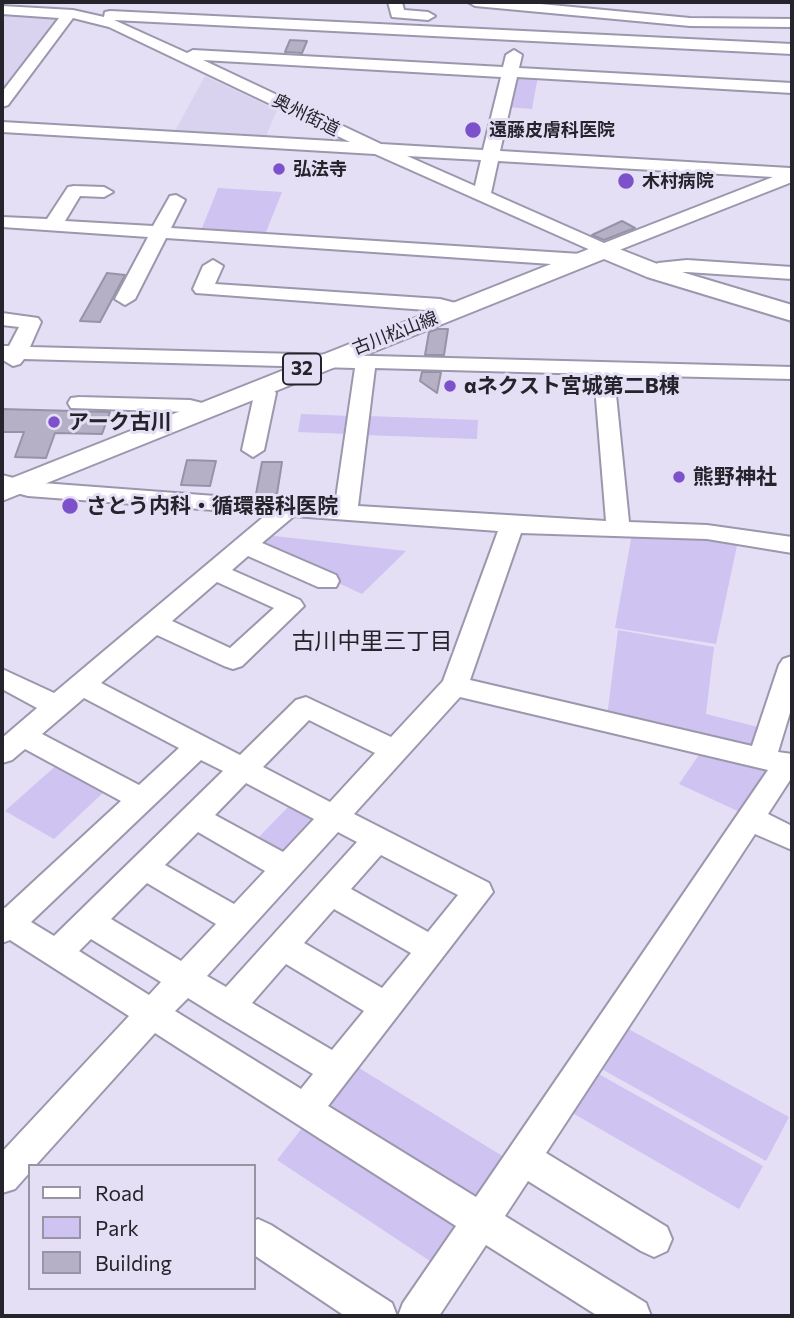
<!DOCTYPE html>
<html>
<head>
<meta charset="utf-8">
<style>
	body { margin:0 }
	#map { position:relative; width:794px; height:1318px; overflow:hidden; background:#e4dff5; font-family:Commissioner,sans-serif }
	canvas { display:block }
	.frame { position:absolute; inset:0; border:4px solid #25232b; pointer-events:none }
	.legend { position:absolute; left:28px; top:1164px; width:228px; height:126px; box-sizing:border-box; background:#e4dff5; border:2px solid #9894a4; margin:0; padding:9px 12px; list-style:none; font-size:21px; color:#25232b }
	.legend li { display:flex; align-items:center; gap:14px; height:35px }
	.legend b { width:35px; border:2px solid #9894a4 }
</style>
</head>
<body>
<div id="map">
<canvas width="794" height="1318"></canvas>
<div class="frame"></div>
<ul class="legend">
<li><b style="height:9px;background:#fff"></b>Road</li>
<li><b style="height:19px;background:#cec3f1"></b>Park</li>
<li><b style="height:19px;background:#b5b0c5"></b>Building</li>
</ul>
</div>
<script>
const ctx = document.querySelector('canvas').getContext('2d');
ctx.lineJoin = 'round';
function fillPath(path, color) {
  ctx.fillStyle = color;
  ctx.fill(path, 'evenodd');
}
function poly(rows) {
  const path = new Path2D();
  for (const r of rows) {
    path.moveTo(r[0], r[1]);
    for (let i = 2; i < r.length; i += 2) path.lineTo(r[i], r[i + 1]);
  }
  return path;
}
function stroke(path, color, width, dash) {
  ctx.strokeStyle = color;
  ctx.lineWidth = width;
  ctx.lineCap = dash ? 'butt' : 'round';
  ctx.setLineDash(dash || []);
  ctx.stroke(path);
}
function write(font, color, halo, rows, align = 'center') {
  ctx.font = font + ' Commissioner,"Noto Sans JP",sans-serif';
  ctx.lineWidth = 6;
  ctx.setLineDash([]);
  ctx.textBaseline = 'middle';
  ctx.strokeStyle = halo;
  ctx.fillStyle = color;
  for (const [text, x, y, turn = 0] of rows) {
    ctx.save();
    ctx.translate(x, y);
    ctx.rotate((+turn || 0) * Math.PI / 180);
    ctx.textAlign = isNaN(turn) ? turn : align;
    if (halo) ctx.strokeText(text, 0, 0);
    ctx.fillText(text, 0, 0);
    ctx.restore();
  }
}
const built = poly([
	[2,14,58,17,2,89],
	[205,76,277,110,266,136,175,131]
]);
const green = poly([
	[512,74,538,76,532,109,505,107],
	[218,188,282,192,264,237,200,233],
	[301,414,351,416,348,434,298,432],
	[367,416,478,420,477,439,364,435],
	[655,533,738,541,716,644,615,628,632,534],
	[266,535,406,551,362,594,256,545],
	[618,630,714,647,706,714,762,728,756,753,607,717],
	[703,749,773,767,742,813,679,784],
	[59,763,107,789,54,839,5,811],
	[291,804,319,818,282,856,255,841],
	[625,1027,789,1117,766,1161,598,1067],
	[351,1063,504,1157,471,1204,316,1106],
	[595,1072,763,1166,739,1209,569,1111],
	[306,1123,460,1222,433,1263,277,1160]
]);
const building = poly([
	[290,40,307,41,302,53,285,52,290,40],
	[622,221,635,228,604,240,592,235,622,221],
	[107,273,125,275,100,322,80,321,107,273],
	[438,329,448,329,444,355,425,355,429,332,438,329],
	[422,372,441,372,437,393,420,381,422,372],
	[2,409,110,412,102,434,55,433,46,458,15,457,24,432,2,432,2,409],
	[187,460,216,461,210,486,181,485,187,460],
	[262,462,282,462,277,494,256,494,262,462]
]);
const minor = poly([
	[388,2,402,2,404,10,428,12,435,16,428,20,392,17,388,2],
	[468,2,519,2,690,18,792,19,792,27,690,26,475,6,468,2],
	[2,6,73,10,104,17,105,12,110,11,792,44,792,54,114,20,187,53,193,50,503,67,506,55,514,50,522,55,519,68,792,83,792,93,517,77,500,151,790,168,792,182,604,256,375,154,2,132,2,122,350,142,109,27,73,18,8,105,2,107,2,92,59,18,2,14,2,6],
	[203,60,501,77,483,150,381,144,203,60],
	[407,156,481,160,475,186,407,156],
	[498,161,773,177,604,243,491,193,498,161],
	[74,186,104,187,113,192,104,197,80,196,65,221,153,226,170,196,176,195,185,200,171,228,581,254,590,260,581,266,166,238,135,299,125,305,115,299,148,237,2,227,2,217,47,219,68,187,74,186],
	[213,260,223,266,215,284,440,299,463,305,466,309,456,315,440,311,196,293,193,289,203,266,213,260],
	[687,260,792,267,792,279,687,272,669,273,656,278,646,272,658,263,687,260],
	[2,313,38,318,41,322,30,347,792,367,792,379,614,375,629,522,707,525,792,537,792,553,707,539,521,533,470,680,752,746,779,665,783,659,792,656,792,706,778,752,792,754,792,777,768,814,792,826,792,850,755,834,546,1153,667,1227,672,1239,667,1251,654,1257,641,1251,528,1181,505,1216,646,1303,651,1316,598,1316,486,1245,439,1316,398,1316,403,1303,456,1226,155,1033,35,1166,30,1166,30,1172,15,1189,2,1193,2,1152,129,1016,10,940,2,943,2,907,5,908,121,801,25,749,12,760,2,763,2,738,37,708,2,689,2,669,54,693,267,514,28,496,2,489,2,475,29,482,335,505,355,368,24,359,20,364,13,366,3,360,2,346,9,346,19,327,2,325,2,313],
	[375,368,594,374,606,521,358,506,375,368],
	[294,516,498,531,443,681,391,737,306,697,296,700,240,755,101,683,157,635,224,666,233,669,242,666,304,606,300,600,232,570,248,556,318,587,336,587,339,581,336,575,262,543,294,516],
	[217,582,274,608,230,648,172,621,217,582],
	[460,697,768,770,476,1197,328,1106,493,892,489,883,354,814,460,697],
	[84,698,179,748,139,785,42,734,84,698],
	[309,720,375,753,330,802,263,767,309,720],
	[201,760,223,771,54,936,31,922,201,760],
	[246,783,314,819,283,852,215,815,246,783],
	[198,832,265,871,234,904,165,865,198,832],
	[338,832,357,842,226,987,207,976,338,832],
	[381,855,458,895,428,932,351,889,381,855],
	[147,883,216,924,181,961,111,919,147,883],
	[334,909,411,953,382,988,304,943,334,909],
	[91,939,161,982,149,995,79,951,91,939],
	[286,964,364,1011,332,1050,252,1003,286,964],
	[188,998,217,1016,313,1074,301,1089,175,1011,188,998],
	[258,381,266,382,276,393,264,450,253,457,242,450,254,395,247,387,258,381],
	[79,397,190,400,210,405,213,410,202,417,188,412,71,408,68,403,71,398,79,397],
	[258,1219,271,1225,392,1303,397,1316,345,1316,254,1255,254,1221,258,1219]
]);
const major = poly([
	[604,243,665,267,792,305,792,321,647,277,604,259,2,501,2,482,604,243]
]);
const markers = [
	[473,130,9,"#7c51ca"],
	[279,169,7,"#7c51ca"],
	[626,181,9,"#7c51ca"],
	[450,386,7,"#7c51ca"],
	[54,422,7,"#7c51ca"],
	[679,477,7,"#7c51ca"],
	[70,506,9,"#7c51ca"]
];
const farStreetnames = [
	["奥州街道",306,115,26],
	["古川松山線",395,333,-21]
];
const farPoinames = [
	["遠藤皮膚科医院",489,130],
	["弘法寺",293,169],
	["木村病院",642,181]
];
const shields = [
	[302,369,38]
];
const shieldNames = [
	["32",302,369]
];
const poiNames = [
	["αネクスト宮城第二B棟",464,386],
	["アーク古川",68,422],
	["熊野神社",693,477],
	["さとう内科・循環器科医院",86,506]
];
const neighbourhoodNames = [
	["古川中里三丁目",372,641]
];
fillPath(built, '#dad3f0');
fillPath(green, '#cec3f1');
fillPath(building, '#b5b0c5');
stroke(building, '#9793a7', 2);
stroke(minor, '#9c97ac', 4);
stroke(major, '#9c97ac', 4);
fillPath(minor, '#fff');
fillPath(major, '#fff');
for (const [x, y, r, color] of markers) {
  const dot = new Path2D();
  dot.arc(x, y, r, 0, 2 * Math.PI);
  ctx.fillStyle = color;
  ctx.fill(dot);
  stroke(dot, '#e4dff5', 2.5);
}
write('18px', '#25232b', '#e4dff5', farStreetnames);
write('bold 18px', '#25232b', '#e4dff5', farPoinames, 'left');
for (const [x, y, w] of shields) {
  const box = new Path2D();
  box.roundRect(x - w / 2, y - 15.5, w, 31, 5);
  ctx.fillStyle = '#e4dff5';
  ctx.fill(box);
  stroke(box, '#25232b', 2);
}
write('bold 19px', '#25232b', null, shieldNames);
write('bold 21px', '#25232b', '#e4dff5', poiNames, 'left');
write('23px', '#25232b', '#e4dff5', neighbourhoodNames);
</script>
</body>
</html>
